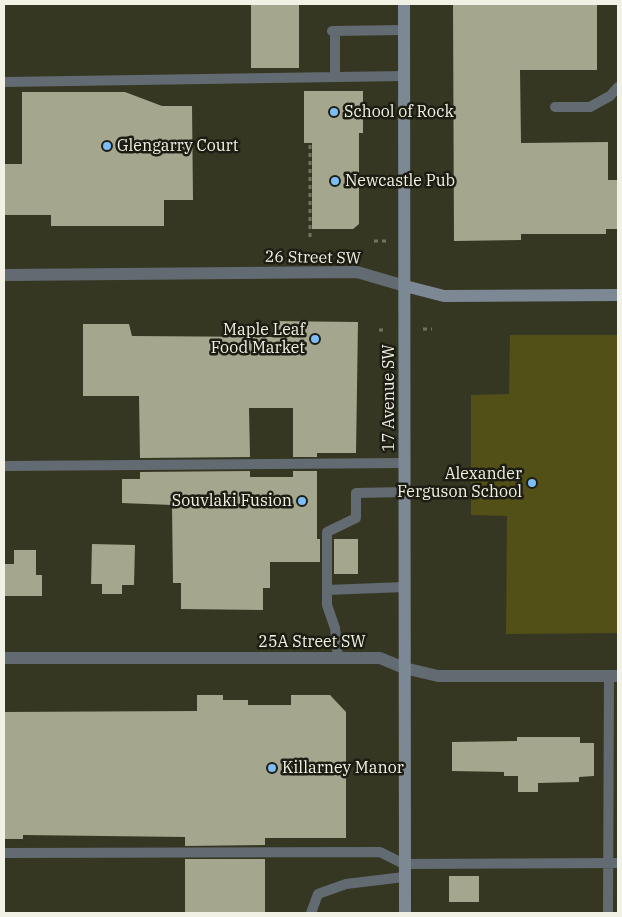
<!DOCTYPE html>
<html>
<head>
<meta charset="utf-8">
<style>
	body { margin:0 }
	#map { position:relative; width:622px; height:917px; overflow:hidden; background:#363722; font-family:"IBM Plex Serif",serif }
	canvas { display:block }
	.frame { position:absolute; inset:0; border:5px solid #f1f2e5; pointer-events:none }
</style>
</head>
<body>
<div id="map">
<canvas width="622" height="917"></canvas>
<div class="frame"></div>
</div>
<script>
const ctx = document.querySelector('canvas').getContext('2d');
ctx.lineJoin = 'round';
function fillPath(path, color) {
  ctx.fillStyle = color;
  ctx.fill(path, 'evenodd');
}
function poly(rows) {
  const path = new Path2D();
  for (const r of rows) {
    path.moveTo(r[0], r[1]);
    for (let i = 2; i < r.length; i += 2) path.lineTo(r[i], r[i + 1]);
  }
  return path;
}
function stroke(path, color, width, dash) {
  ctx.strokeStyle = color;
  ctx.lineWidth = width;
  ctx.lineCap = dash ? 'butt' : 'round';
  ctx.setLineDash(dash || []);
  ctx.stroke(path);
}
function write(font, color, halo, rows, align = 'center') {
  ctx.font = font + ' "IBM Plex Serif",serif';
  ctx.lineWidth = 5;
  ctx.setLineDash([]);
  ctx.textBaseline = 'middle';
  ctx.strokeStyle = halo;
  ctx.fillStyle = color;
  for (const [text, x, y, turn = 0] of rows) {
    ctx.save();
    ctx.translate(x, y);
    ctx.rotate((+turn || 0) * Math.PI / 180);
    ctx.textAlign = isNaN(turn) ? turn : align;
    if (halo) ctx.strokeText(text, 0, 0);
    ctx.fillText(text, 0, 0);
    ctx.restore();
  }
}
const green = poly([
	[510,335,618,335,618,633,506,634,507,516,471,515,471,395,509,394]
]);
const building = poly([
	[251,4,299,4,299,68,251,68],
	[453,4,597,4,597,70,520,70,521,143,608,142,608,180,618,180,618,229,606,229,606,234,521,234,521,240,454,241],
	[304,91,363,91,363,133,359,133,359,224,353,229,312,229,312,143,304,143],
	[22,92,125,92,162,106,192,106,193,200,164,200,164,226,51,226,51,215,4,215,4,164,22,164],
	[273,321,358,322,356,453,317,453,317,457,293,457,293,408,249,408,250,457,140,458,139,396,83,396,83,324,129,324,132,336,272,337],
	[250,471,250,477,293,477,293,471,317,471,317,539,320,539,320,562,270,562,270,588,263,588,263,610,181,609,181,583,173,583,172,505,122,503,122,479,140,479,140,472],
	[334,539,358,539,358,574,334,574],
	[92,544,135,545,134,585,122,585,122,594,102,594,102,584,91,584],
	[14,550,36,550,36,575,42,575,42,596,4,596,4,564,14,564],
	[197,695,223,695,223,700,248,700,248,705,291,705,291,695,330,695,346,712,346,838,265,838,265,845,185,846,185,837,23,835,23,839,4,839,4,712,197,711],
	[517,737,580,737,580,743,594,743,594,776,579,777,579,782,538,783,538,792,518,792,518,776,504,776,504,772,452,771,452,742,517,741],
	[185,859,265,859,265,913,185,913],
	[449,876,479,876,479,902,449,902]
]);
const path = poly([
	[310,145,310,237],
	[374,241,387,241],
	[423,329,432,329],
	[379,330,386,330]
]);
const lane = poly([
	[332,31,404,30],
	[335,31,335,77],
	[4,82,404,76],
	[555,107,590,107,610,96,618,87],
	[4,466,404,463],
	[327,590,404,587],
	[338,658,335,628,327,605,327,532,356,518,356,493,404,492],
	[4,853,380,852,404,864,618,863],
	[311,913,318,894,346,884,404,877],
	[608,913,609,676]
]);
const street = poly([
	[4,275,357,272,405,286],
	[4,658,380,658,404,668,438,676,618,676]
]);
const secondary = poly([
	[404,4,405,913],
	[405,286,444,296,618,295]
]);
const markers = [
	[334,112,5,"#7cbef9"],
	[107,146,5,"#7cbef9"],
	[335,181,5,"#7cbef9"],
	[315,339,5,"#7cbef9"],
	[532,483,5,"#7cbef9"],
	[302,501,5,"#7cbef9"],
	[272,768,5,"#7cbef9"]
];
const poiNames = [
	["School of Rock",344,112],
	["Glengarry Court",117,146],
	["Newcastle Pub",345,181],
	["Maple Leaf",305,330,"right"],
	["Food Market",305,348,"right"],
	["Alexander",522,474,"right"],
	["Ferguson School",522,492,"right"],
	["Souvlaki Fusion",292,501,"right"],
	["Killarney Manor",282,768]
];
const streetNames = [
	["26 Street SW",313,258,1],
	["17 Avenue SW",389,398,-90],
	["25A Street SW",312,642]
];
fillPath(green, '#525016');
fillPath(building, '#a5a68e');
stroke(path, '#727361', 3, [4, 4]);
stroke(lane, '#636b72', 10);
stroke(street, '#636b72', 12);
stroke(secondary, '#7c8894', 12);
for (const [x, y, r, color] of markers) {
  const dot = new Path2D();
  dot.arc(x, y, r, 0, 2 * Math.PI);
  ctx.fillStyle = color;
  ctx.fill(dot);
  stroke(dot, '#1d1d14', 2);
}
write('16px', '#f1f2e5', '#1d1d14', poiNames, 'left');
write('16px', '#f1f2e5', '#1d1d14', streetNames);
</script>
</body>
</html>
